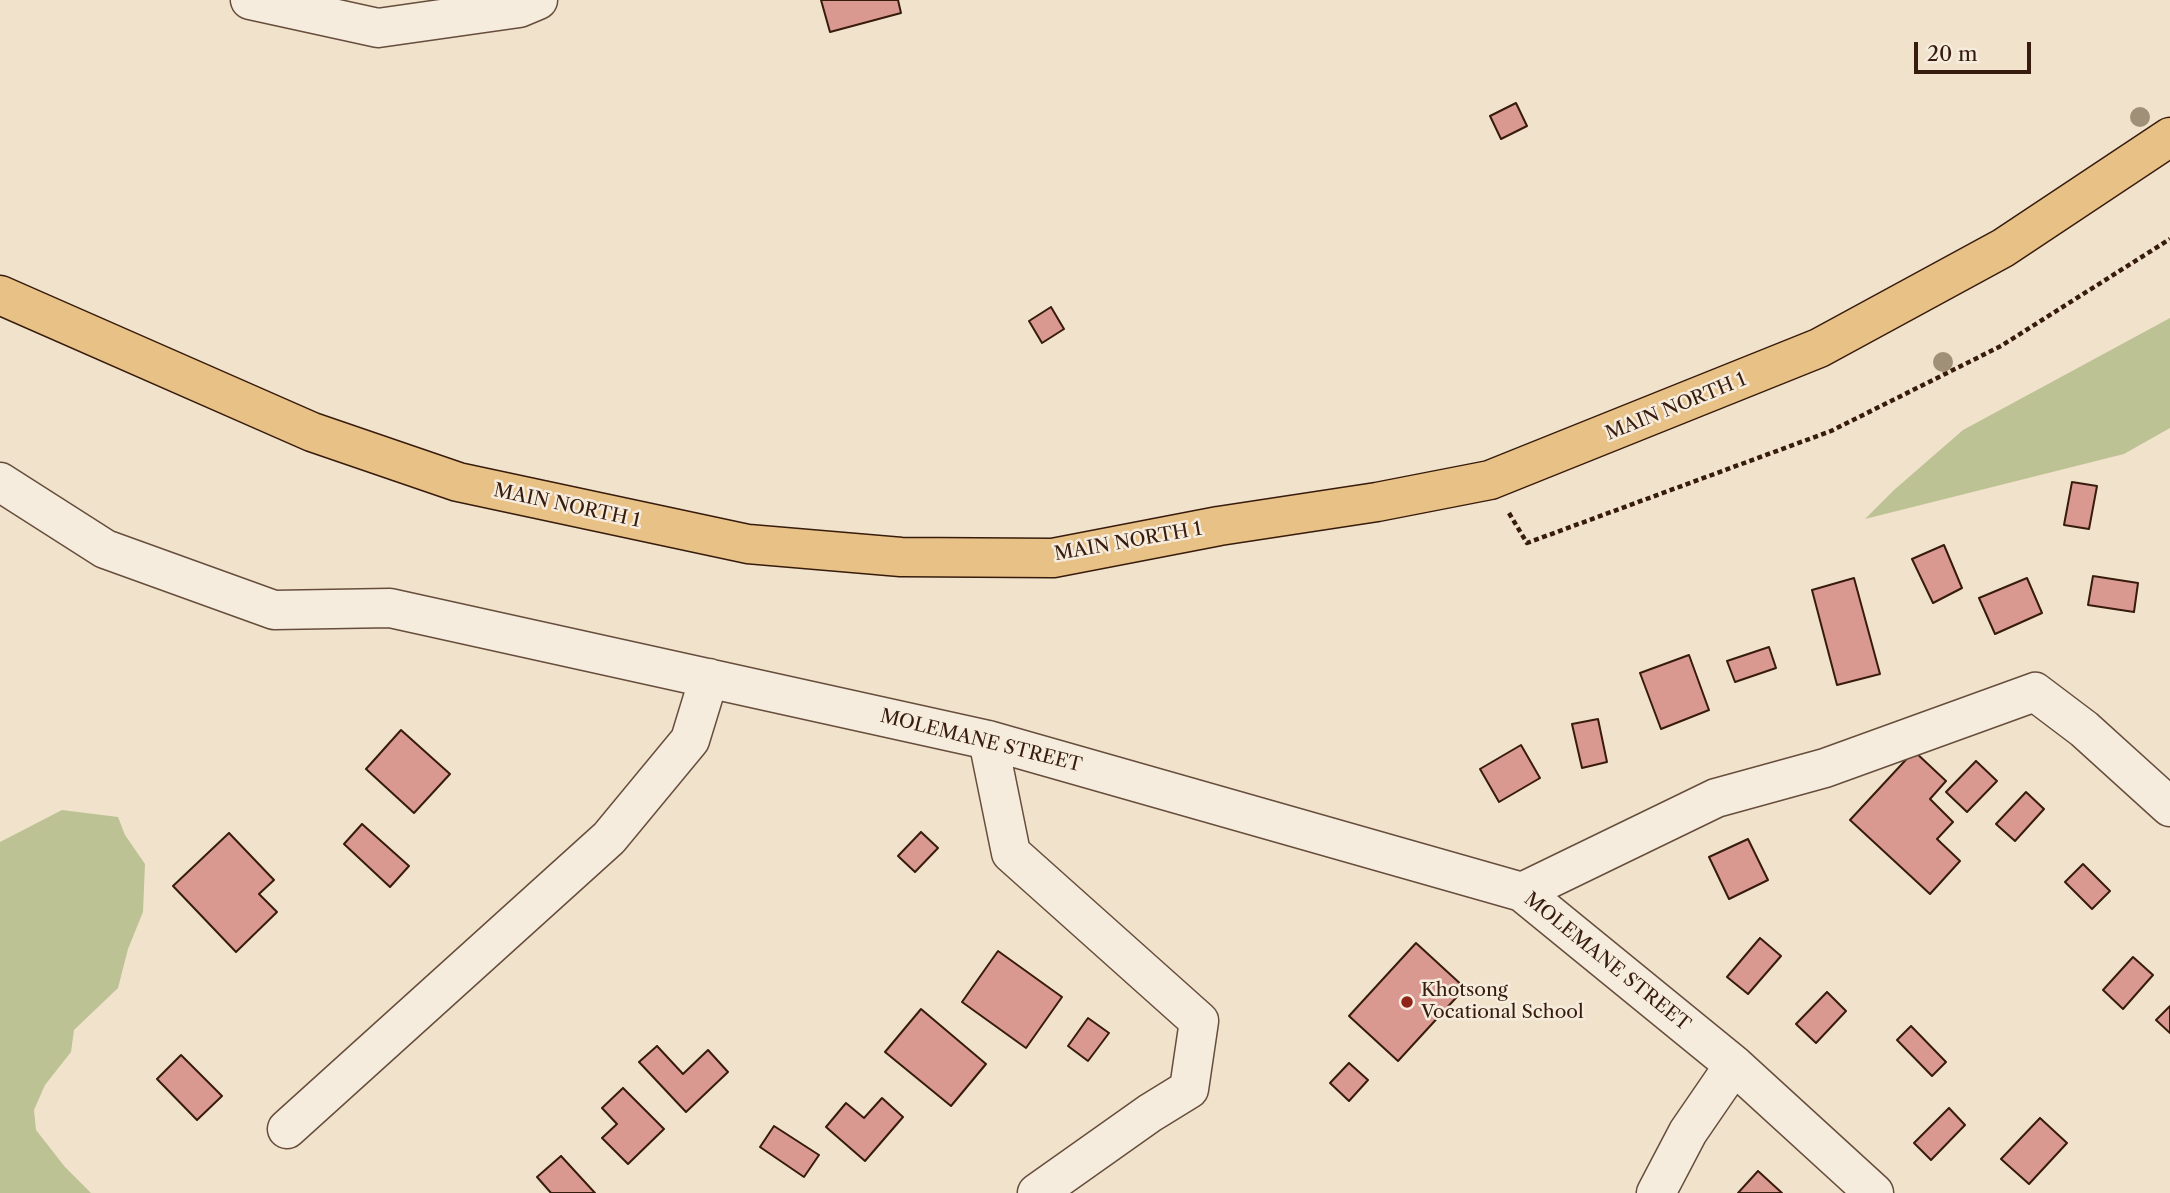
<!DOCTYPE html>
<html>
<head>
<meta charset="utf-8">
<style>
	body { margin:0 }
	#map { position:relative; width:2170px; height:1193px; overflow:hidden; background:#f1e2cb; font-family:"Libre Caslon Text",serif }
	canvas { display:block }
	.scale { position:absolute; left:1914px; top:42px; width:117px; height:32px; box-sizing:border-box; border:4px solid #371b0c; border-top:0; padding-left:9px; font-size:21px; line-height:24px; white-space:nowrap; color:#371b0c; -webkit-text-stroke:5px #f6ecdd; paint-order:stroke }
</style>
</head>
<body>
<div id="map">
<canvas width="2170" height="1193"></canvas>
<div class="scale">20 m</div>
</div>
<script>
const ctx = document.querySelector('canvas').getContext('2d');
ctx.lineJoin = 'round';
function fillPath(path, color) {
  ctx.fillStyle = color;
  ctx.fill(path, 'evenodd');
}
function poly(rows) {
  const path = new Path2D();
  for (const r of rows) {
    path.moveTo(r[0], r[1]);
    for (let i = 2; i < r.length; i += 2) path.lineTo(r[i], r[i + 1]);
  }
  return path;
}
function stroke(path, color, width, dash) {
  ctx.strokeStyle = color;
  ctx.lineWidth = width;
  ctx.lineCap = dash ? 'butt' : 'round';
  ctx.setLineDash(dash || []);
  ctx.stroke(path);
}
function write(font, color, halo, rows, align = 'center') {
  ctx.font = font + ' "Libre Caslon Text",serif';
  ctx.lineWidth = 5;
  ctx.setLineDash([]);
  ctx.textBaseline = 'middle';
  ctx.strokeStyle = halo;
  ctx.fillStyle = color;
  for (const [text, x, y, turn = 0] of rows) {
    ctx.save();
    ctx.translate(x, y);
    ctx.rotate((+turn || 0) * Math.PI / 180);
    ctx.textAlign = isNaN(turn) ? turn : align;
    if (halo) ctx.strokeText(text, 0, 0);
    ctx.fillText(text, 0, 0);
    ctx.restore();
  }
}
const green = poly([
	[2170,318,2170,428,2124,454,1865,519,1894,490,1963,430],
	[62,810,118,817,125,835,145,864,143,912,128,949,118,988,74,1030,71,1052,45,1085,34,1110,36,1130,65,1167,91,1193,0,1193,0,842]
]);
const building = poly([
	[821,0,898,0,901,13,830,32,821,0],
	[1516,103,1527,126,1501,139,1490,116,1516,103],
	[1051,307,1064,329,1042,343,1029,321,1051,307],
	[2072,482,2097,486,2089,529,2064,525,2072,482],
	[1944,545,1962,588,1933,603,1912,559,1944,545],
	[2093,576,2138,583,2134,612,2088,605,2093,576],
	[1854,578,1880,674,1837,685,1812,590,1854,578],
	[2027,578,2042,613,1995,634,1979,598,2027,578],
	[1769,647,1776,668,1735,682,1727,661,1769,647],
	[1689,655,1709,710,1661,729,1640,673,1689,655],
	[1598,719,1607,762,1582,768,1572,724,1598,719],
	[401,730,450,774,414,813,366,769,401,730],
	[1521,745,1540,778,1499,802,1480,769,1521,745],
	[1914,751,1946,781,1930,799,1953,822,1937,839,1960,861,1930,894,1850,820,1914,751],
	[1976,761,1997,781,1967,812,1946,792,1976,761],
	[2026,792,2044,809,2015,841,1996,824,2026,792],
	[362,824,409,866,390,887,344,844,362,824],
	[921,832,938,848,915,872,898,856,921,832],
	[229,833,274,880,259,894,277,912,236,952,173,886,229,833],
	[1748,839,1768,880,1729,899,1709,857,1748,839],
	[2083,864,2110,891,2092,909,2065,882,2083,864],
	[1760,938,1781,956,1748,994,1727,977,1760,938],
	[1416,943,1465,988,1398,1061,1349,1016,1416,943],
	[998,951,1062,997,1026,1048,962,1002,998,951],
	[2133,957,2153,975,2123,1009,2103,990,2133,957],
	[1827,992,1846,1011,1816,1043,1796,1024,1827,992],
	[2170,1006,2170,1033,2156,1020,2170,1006],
	[921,1009,986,1064,951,1106,885,1052,921,1009],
	[1088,1018,1109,1033,1088,1061,1068,1046,1088,1018],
	[1911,1026,1946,1062,1932,1076,1897,1040,1911,1026],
	[657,1046,683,1074,708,1050,728,1072,686,1112,639,1062,657,1046],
	[181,1055,222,1096,197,1120,157,1079,181,1055],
	[1349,1063,1368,1080,1349,1101,1330,1083,1349,1063],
	[623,1088,664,1129,628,1164,602,1138,617,1124,602,1108,623,1088],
	[882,1098,903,1117,865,1161,826,1127,846,1103,864,1118,882,1098],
	[1949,1108,1965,1125,1931,1160,1914,1143,1949,1108],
	[2040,1118,2067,1143,2029,1184,2001,1159,2040,1118],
	[774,1126,819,1155,804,1177,760,1147,774,1126],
	[561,1156,595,1193,551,1193,537,1177,561,1156],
	[1758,1171,1782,1193,1738,1193,1758,1171]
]);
const path = poly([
	[1509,513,1527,543,1831,431,2001,346,2170,239]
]);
const minor = poly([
	[250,0,378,28,519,8,538,0],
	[0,482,105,549,274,610,390,608,988,740,1522,892,1734,1065,1874,1193],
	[988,740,1011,853,1199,1021,1189,1089,1150,1113,1037,1193],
	[1522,892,1716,798,1825,768,2035,692,2084,729,2170,807],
	[287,1129,609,838,690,740,709,678],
	[1656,1193,1688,1132,1734,1065]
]);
const major = poly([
	[0,295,312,432,458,482,748,544,901,557,1053,558,1219,526,1377,502,1490,480,1819,348,2003,248,2170,137]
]);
const trees = [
	[2140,117],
	[1943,362]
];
const markers = [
	[1407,1002,7,"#8f2418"]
];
const streetNames = [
	["MAIN NORTH 1",1676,407,-22],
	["MAIN NORTH 1",567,506,12],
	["MAIN NORTH 1",1128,542,-10],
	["MOLEMANE STREET",981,741,14],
	["MOLEMANE STREET",1607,962,39]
];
const poiNames = [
	["Khotsong",1421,991],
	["Vocational School",1421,1013]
];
fillPath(green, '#bdc295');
fillPath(building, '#da9990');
stroke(building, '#371b0c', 2);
stroke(minor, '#664d3c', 41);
stroke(major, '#371b0c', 41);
stroke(path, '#371b0c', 4.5, [5, 3.5]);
stroke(minor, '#f6ecdd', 38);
stroke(major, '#e8c186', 38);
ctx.fillStyle = '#a19078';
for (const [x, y] of trees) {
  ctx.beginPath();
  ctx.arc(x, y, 10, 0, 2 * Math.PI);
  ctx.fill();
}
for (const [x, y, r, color] of markers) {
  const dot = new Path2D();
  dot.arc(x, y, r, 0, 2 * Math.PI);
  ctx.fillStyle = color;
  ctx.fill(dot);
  stroke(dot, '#f6ecdd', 2.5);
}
write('19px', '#371b0c', '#f6ecdd', streetNames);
write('19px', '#371b0c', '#f6ecdd', poiNames, 'left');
</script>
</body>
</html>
